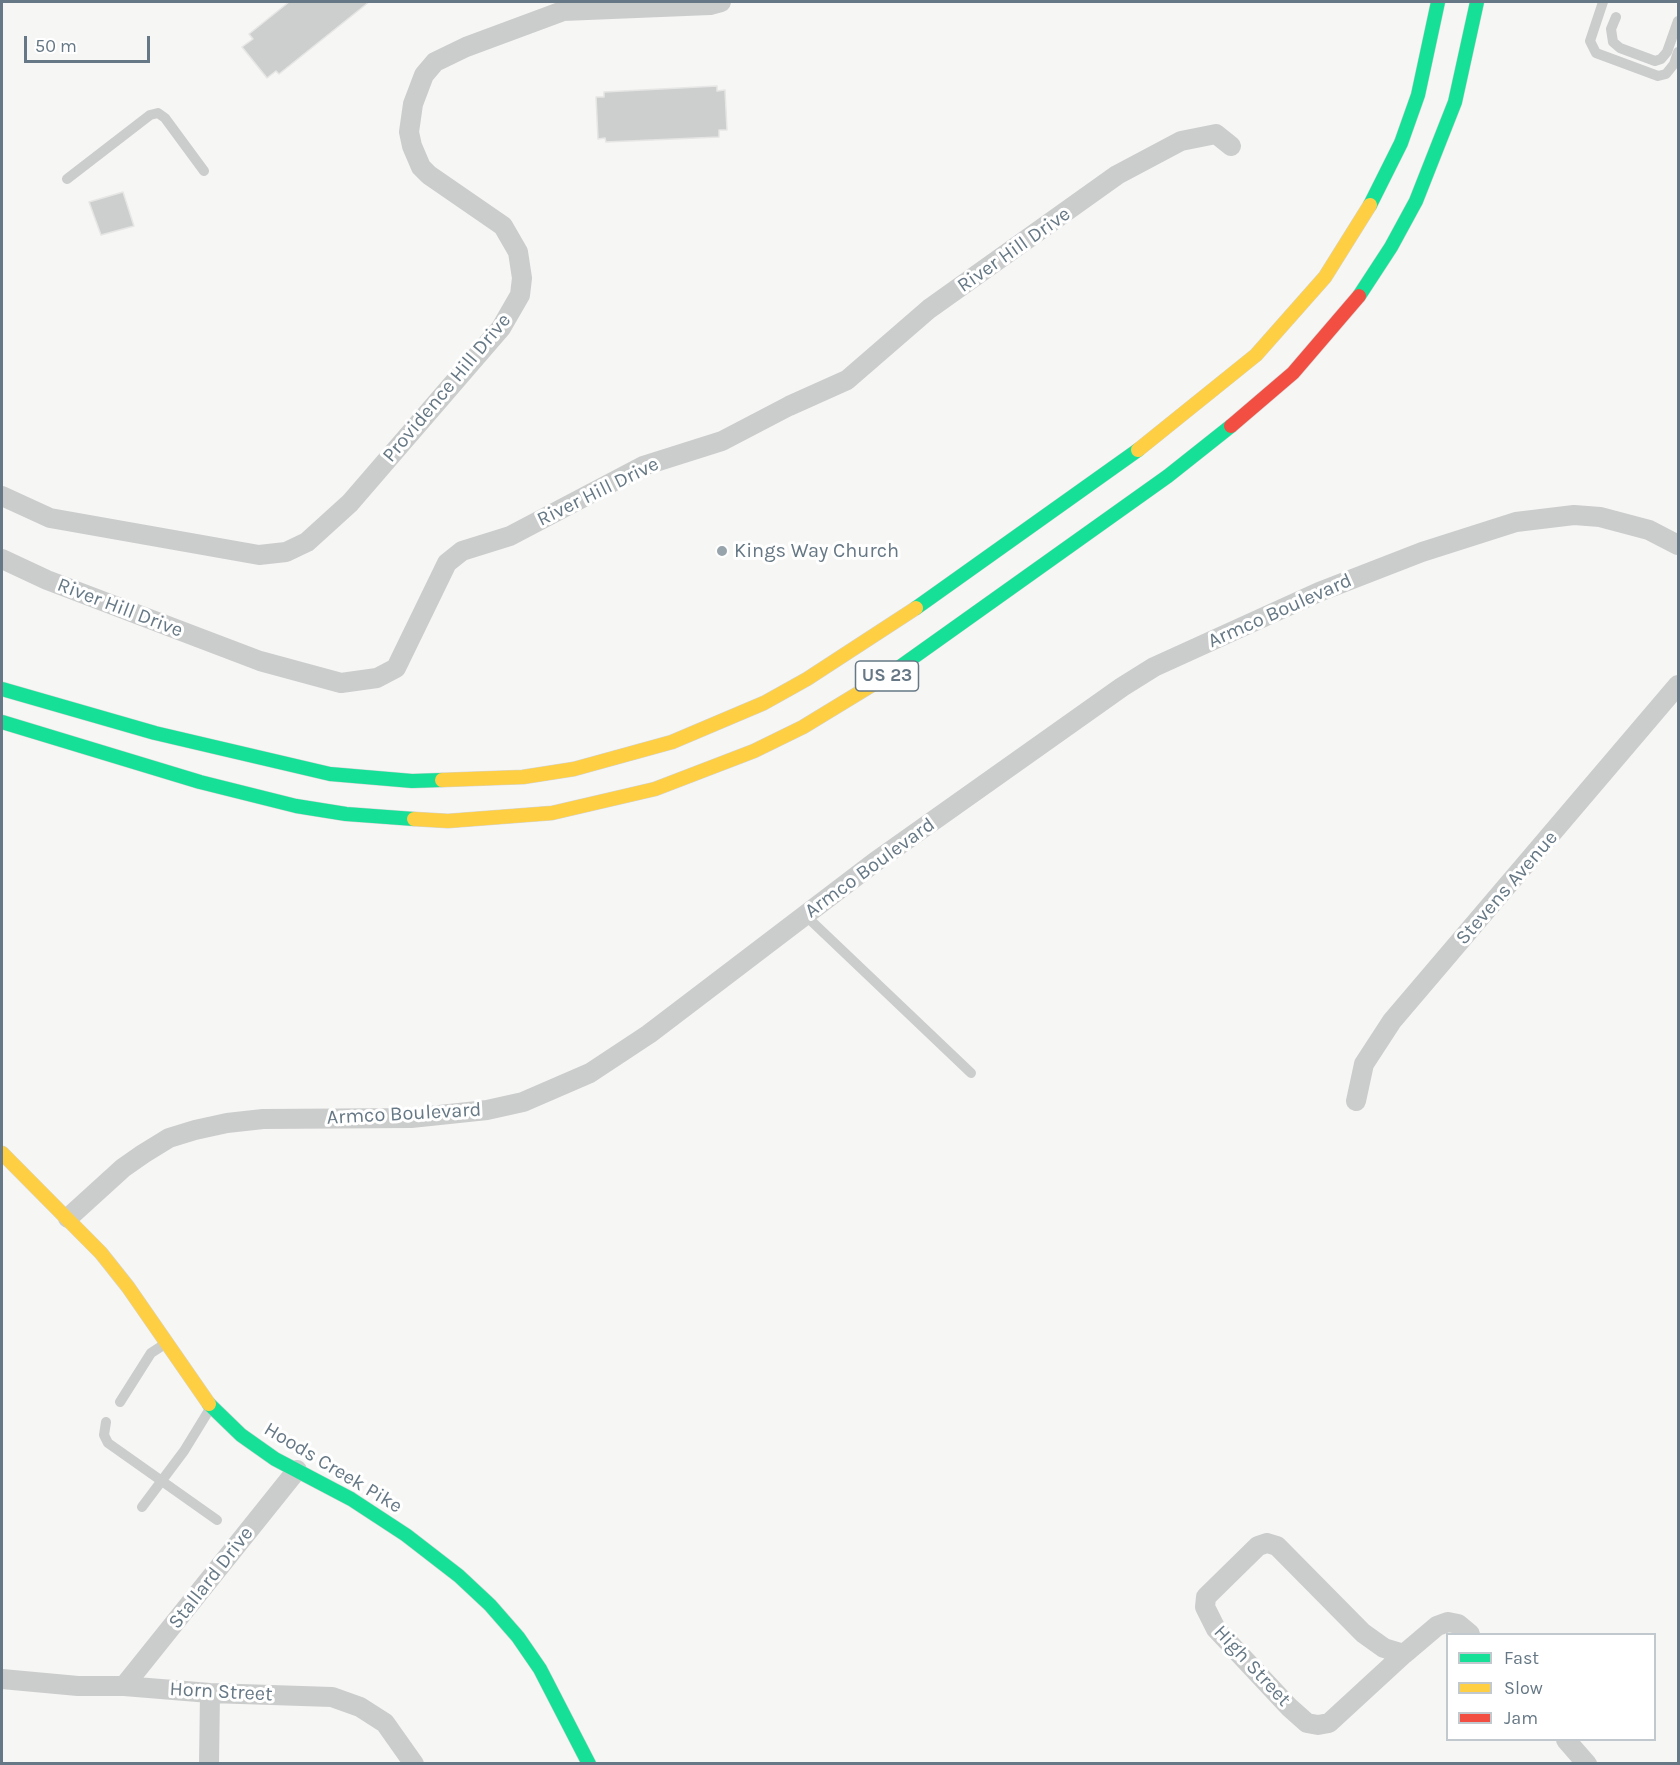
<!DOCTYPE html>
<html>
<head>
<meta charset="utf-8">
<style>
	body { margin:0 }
	#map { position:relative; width:1680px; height:1765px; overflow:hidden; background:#f6f6f5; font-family:Karla,sans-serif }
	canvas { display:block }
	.frame { position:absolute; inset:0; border:3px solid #667885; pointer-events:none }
	.legend { position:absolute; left:1446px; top:1633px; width:210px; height:108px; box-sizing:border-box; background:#fff; border:2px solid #c2c9ce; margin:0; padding:8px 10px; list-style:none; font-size:18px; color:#667885 }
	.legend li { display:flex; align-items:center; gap:12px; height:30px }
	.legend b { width:30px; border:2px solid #c2c9ce }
	.scale { position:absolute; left:24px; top:36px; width:126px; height:27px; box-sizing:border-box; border:3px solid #667885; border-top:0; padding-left:8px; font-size:18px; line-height:21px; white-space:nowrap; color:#667885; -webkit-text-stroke:4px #fff; paint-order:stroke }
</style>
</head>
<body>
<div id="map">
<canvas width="1680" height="1765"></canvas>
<div class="frame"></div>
<ul class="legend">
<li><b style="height:8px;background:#16e098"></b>Fast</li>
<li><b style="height:8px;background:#ffcf43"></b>Slow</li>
<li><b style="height:8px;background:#f24e42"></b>Jam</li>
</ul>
<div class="scale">50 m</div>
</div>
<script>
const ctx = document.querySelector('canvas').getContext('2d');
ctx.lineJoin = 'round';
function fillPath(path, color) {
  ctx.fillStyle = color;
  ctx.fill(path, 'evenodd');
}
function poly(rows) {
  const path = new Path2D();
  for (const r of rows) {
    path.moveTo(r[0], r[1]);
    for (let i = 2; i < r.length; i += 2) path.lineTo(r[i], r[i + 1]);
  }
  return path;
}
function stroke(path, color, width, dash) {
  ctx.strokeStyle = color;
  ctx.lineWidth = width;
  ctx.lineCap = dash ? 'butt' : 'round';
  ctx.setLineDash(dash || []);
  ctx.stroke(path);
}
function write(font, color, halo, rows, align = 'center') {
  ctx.font = font + ' Karla,sans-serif';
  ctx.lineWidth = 6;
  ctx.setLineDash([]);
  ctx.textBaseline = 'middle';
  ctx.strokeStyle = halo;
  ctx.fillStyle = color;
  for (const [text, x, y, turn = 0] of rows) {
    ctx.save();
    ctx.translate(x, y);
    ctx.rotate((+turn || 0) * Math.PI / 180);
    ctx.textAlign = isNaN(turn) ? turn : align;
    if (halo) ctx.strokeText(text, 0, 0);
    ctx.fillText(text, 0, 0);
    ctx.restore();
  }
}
const building = poly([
	[289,2,369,2,279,74,276,71,267,78,242,47,253,39,249,34,289,2],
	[717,86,717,91,725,90,727,130,719,130,719,137,606,142,605,138,598,139,596,97,604,97,604,92,717,86],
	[123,192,134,226,101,235,89,202,123,192]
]);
const lane = poly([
	[1603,2,1590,41,1596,53,1658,76,1666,74,1674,64,1678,52],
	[1616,17,1611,29,1613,42,1620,48,1655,61,1661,59,1667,52,1678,21],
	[67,179,150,115,158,113,165,118,204,171],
	[805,915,971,1073],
	[120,1402,151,1353,165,1344],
	[106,1422,104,1435,108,1443,217,1520],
	[142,1507,184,1451,211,1407]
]);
const street = poly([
	[2,496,50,518,259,555,286,552,307,542,350,503,501,328,520,295,522,278,518,252,503,226,429,175,421,167,412,146,409,132,413,104,424,75,435,62,466,47,563,11,710,5,721,2],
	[2,559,47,580,260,661,341,683,377,678,396,668,447,563,462,551,510,536,643,466,722,441,789,406,847,380,929,309,1117,175,1181,141,1216,134,1231,146],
	[1356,1101,1364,1064,1392,1021,1678,685],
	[68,1218,123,1168,143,1154,169,1138,195,1130,227,1123,263,1119,411,1118,487,1110,523,1102,590,1073,649,1034,875,862,1122,687,1154,667,1319,592,1422,552,1516,522,1574,515,1600,517,1649,530,1678,545],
	[1267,1543,1277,1546,1363,1633,1384,1648,1404,1654,1329,1723,1318,1725,1307,1723,1289,1707,1216,1629,1205,1607,1206,1597,1258,1546,1267,1543],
	[1404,1654,1437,1626,1448,1622,1458,1624,1470,1634],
	[2,1679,78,1686,124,1686,210,1693,332,1697,360,1707,385,1723,414,1764],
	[124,1686,297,1470],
	[1566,1740,1587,1764],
	[209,1764,210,1693]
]);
const fast = poly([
	[1370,205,1401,143,1418,95,1438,2],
	[1359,296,1391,247,1416,201,1455,102,1477,2],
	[916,608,1138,450],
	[890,674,1168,476,1231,426],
	[2,689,155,733,330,774,412,781,442,780],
	[2,722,200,782,296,806,346,814,414,819],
	[209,1404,241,1435,275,1459,351,1499,406,1535,459,1576,490,1605,518,1637,540,1669,589,1764]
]);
const slow = poly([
	[1138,450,1256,355,1325,277,1370,205],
	[442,780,523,777,574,769,672,742,764,703,807,679,916,608],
	[414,819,448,821,552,813,655,789,754,751,803,727,890,674],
	[2,1153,101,1253,128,1287,209,1404]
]);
const jam = poly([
	[1231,426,1293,373,1359,296]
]);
const markers = [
	[722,551,6,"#98a4ac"]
];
const shields = [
	[887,676,63]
];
const shieldNames = [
	["US 23",887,676]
];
const streetNames = [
	["River Hill Drive",1014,250,-35],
	["Providence Hill Drive",447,388,-50],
	["River Hill Drive",598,492,-26],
	["River Hill Drive",120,608,21],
	["Armco Boulevard",1280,611,-24],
	["Armco Boulevard",870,868,-36],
	["Stevens Avenue",1507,888,-49],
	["Armco Boulevard",404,1114,-3],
	["Hoods Creek Pike",333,1468,31],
	["Stallard Drive",211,1578,-52],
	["High Street",1252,1666,47],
	["Horn Street",221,1692,3]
];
const poiNames = [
	["Kings Way Church",734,551]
];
fillPath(building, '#cdcfcf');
stroke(building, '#e6e6e5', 1.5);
stroke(fast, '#d3d4d5', 15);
stroke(slow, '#d3d4d5', 15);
stroke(jam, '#d3d4d5', 15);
stroke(lane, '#cbcccc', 10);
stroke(street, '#cbcccc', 20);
stroke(fast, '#16e098', 14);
stroke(slow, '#ffcf43', 14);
stroke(jam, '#f24e42', 14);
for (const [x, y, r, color] of markers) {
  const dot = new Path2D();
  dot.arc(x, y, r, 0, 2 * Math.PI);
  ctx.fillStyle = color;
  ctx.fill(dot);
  stroke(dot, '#fff', 2);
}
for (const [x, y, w] of shields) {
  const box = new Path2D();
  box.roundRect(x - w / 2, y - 15, w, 30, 4.5);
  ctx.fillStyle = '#fff';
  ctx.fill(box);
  stroke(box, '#667885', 1.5);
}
write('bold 18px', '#667885', null, shieldNames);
write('20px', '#667885', '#fff', streetNames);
write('20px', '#667885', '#fff', poiNames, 'left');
</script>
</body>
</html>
